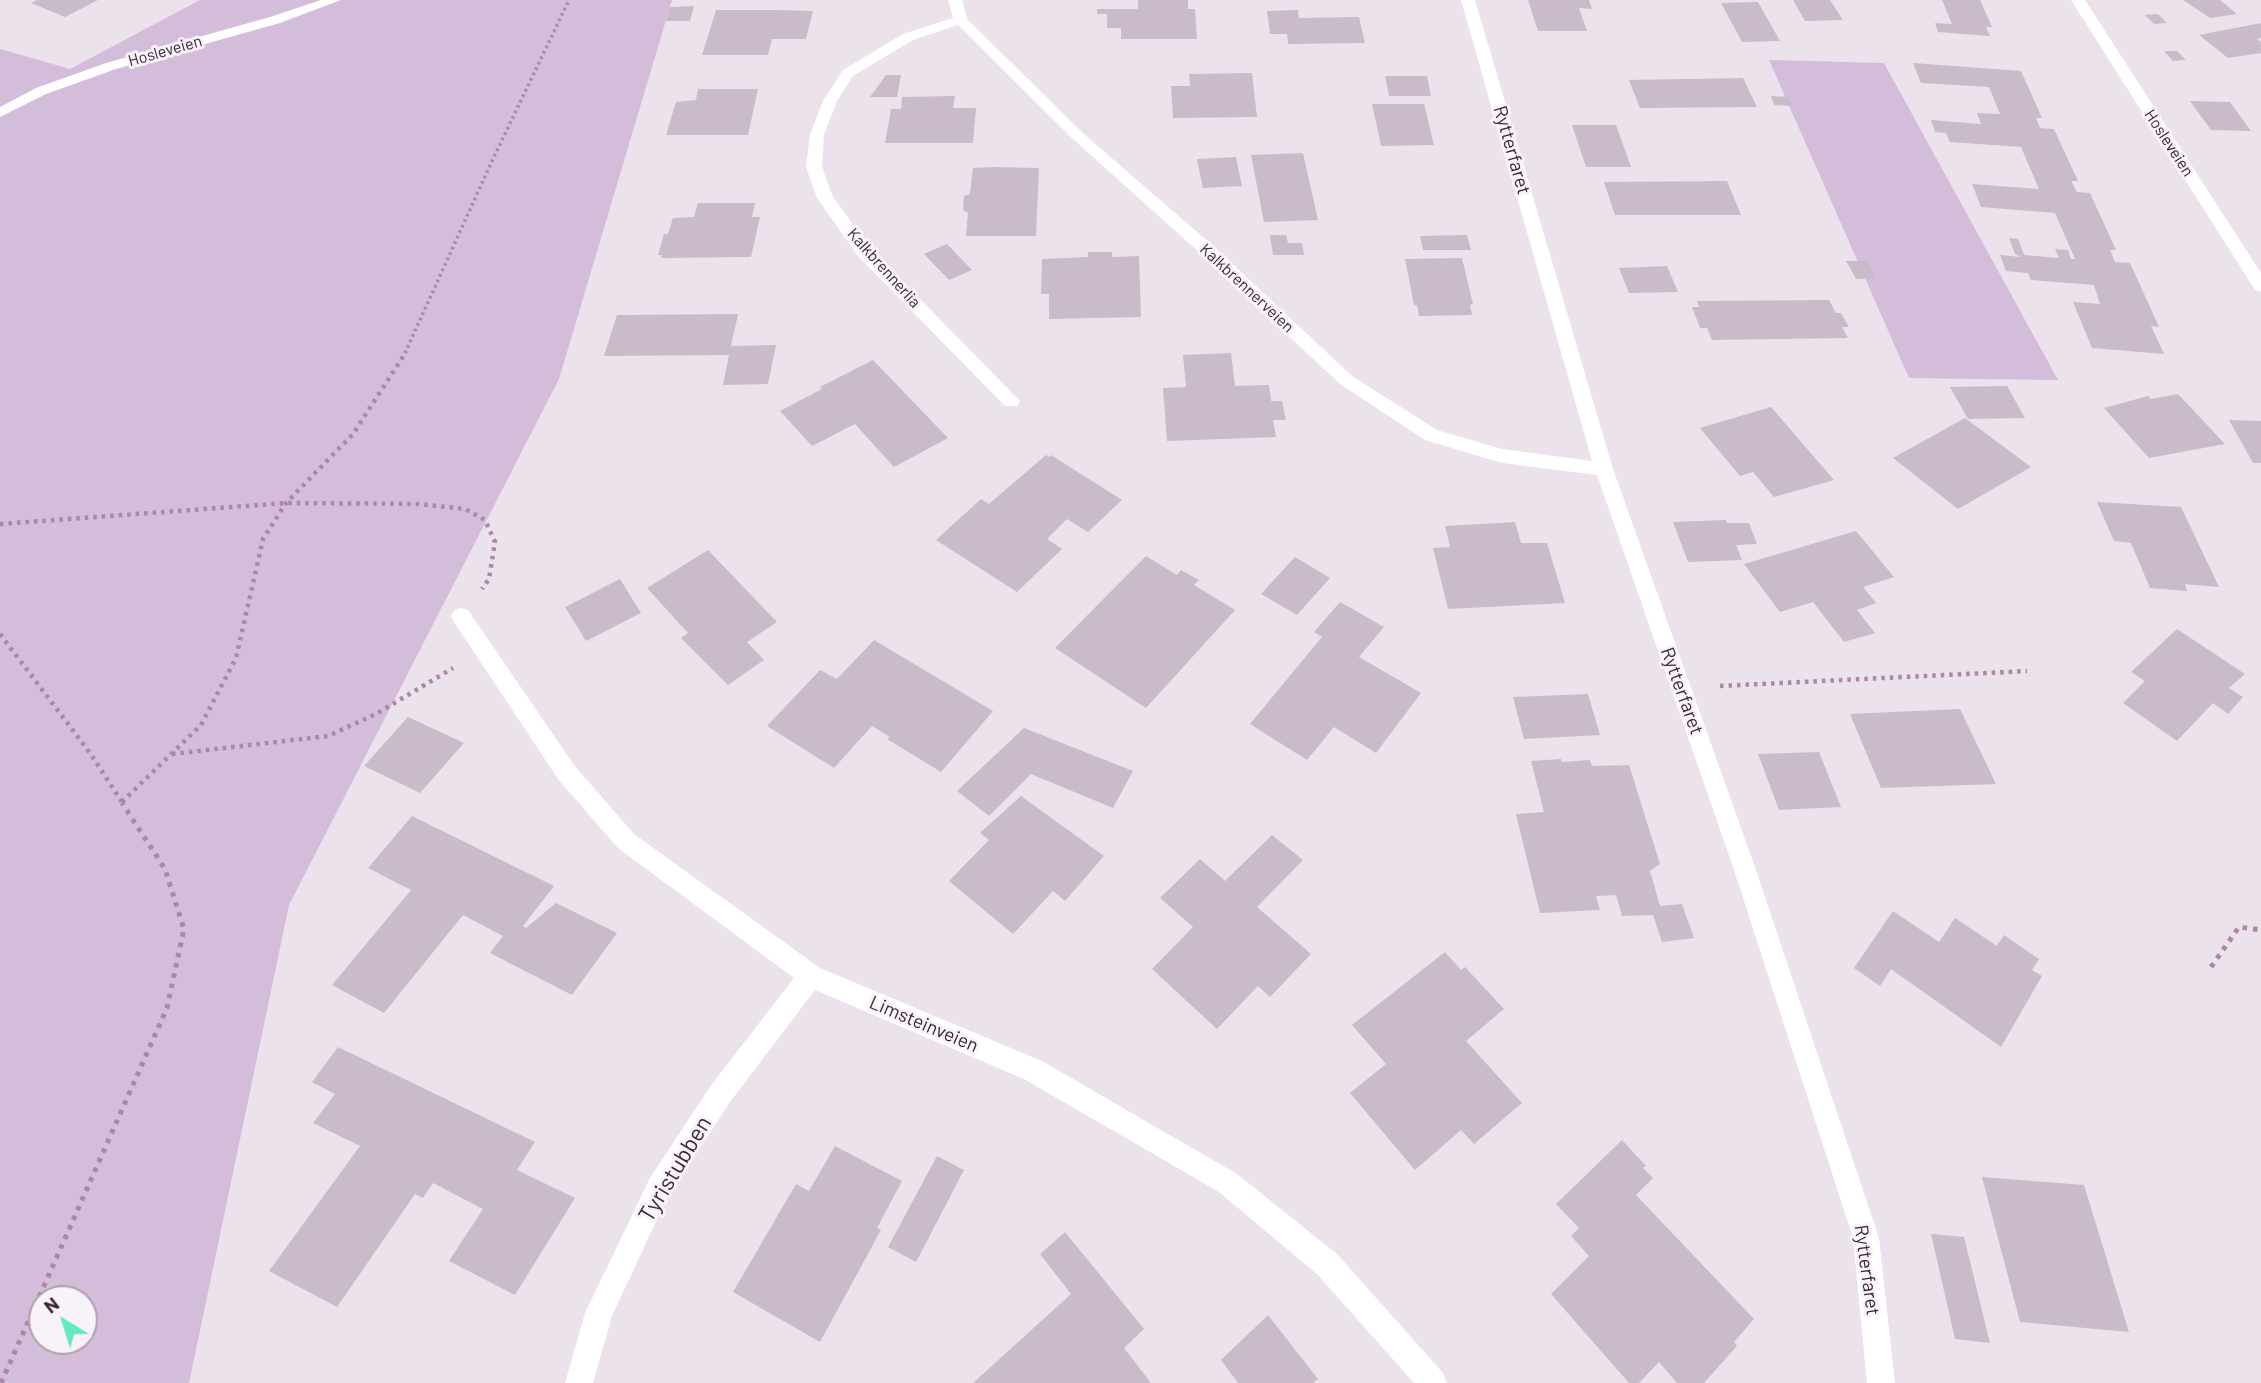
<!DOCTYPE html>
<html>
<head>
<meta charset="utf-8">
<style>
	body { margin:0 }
	#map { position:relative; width:2261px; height:1383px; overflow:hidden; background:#ebe2eb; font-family:Barlow,sans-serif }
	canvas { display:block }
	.north { position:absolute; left:28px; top:1285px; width:70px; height:70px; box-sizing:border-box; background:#f8f3f8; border:2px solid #aca0aa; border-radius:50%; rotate:322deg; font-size:19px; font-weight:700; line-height:28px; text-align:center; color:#3b2436 }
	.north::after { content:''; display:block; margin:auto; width:24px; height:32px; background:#64e8c2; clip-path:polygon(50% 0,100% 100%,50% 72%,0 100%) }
</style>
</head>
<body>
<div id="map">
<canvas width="2261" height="1383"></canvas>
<div class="north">N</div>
</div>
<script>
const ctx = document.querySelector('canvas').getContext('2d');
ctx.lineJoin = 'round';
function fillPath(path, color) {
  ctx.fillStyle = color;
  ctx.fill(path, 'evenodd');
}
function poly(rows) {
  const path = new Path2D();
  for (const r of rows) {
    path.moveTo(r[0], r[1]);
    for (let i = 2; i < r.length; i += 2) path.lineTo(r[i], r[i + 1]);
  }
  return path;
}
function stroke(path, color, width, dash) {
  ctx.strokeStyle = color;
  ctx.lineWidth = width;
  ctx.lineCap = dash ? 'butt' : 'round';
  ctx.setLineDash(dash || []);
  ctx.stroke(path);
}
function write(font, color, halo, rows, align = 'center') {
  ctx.font = font + ' Barlow,sans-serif';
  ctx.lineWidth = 6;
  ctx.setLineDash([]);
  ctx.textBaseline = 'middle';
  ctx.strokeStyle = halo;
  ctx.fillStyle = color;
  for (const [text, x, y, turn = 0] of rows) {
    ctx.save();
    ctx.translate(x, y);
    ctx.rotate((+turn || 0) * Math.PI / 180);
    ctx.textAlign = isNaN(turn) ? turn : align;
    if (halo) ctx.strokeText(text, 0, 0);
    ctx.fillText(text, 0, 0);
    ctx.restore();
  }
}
const green = poly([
	[200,0,672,0,559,379,289,905,189,1383,0,1383,0,49,70,69],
	[42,1299,84,1299,84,1341,42,1341],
	[1769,60,1884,63,2058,380,1909,378]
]);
const building = poly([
	[37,0,98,0,65,17,31,3],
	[1138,0,1188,0,1188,9,1195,9,1197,39,1121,39,1121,28,1107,28,1107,14,1097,14,1097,9,1138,9],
	[1528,0,1589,0,1592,9,1579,8,1587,31,1538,31],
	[1793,0,1830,0,1843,20,1805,21],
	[1942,0,1980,0,1992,27,1986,27,1990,36,1938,32,1935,23,1952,24],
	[2183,0,2220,0,2237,14,2210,18],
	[1758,2,1780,41,1742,42,1721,3],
	[694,6,690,21,666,21,670,7],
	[716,10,779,10,813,11,806,39,772,39,768,55,702,55],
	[1298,10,1299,18,1359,17,1365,43,1288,44,1287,34,1270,34,1267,11],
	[2158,14,2167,23,2154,24,2145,15],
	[2261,23,2261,38,2257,39,2261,42,2261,53,2228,58,2199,35],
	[2164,51,2177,51,2186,60,2173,61],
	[1913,63,2021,71,2042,118,2036,118,2040,128,2054,129,2078,181,2071,181,2077,192,2090,193,2116,250,2110,250,2115,262,2130,263,2159,327,2151,326,2164,354,2092,348,2073,302,2100,304,2094,285,2031,280,2028,273,2006,271,2000,255,2021,257,2015,254,2009,238,2018,239,2024,255,2059,258,2055,249,2068,250,2071,259,2075,259,2055,213,1981,207,1972,184,2039,189,2021,147,1950,142,1946,133,1935,132,1931,120,1981,124,1977,113,2000,114,1989,87,1921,83],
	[1252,73,1257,117,1173,118,1171,86,1190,86,1189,74],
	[886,75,901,75,897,97,870,97],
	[1385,76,1427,76,1431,96,1389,96],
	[1743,78,1757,107,1640,108,1629,80],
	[698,89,758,89,748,135,666,135,676,102,696,100],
	[955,96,953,108,976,108,973,143,885,143,891,109,901,109,902,97],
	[1771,96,1788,97,1791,106,1774,105],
	[2190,101,2230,102,2251,131,2211,130],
	[1372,104,1424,104,1434,145,1381,146],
	[1572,125,1616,125,1631,167,1586,167],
	[1303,153,1318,220,1264,222,1251,155],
	[1236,157,1242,186,1203,188,1197,159],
	[993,167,1039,168,1036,236,966,236,968,213,963,210,964,196,970,194,973,168],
	[1727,181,1741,215,1615,215,1604,182],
	[698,203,755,203,752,217,760,217,751,257,661,258,662,255,658,255,664,234,668,234,673,218,694,217],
	[1270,235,1286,235,1288,243,1302,243,1304,255,1273,255],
	[1467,235,1471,250,1423,250,1420,236],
	[947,244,972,270,949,280,924,254],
	[1088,252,1112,252,1112,257,1139,256,1141,317,1049,319,1049,294,1041,294,1042,259,1088,257],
	[1462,258,1473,304,1470,305,1472,315,1419,316,1417,305,1414,305,1405,259],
	[1846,261,1867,261,1876,278,1856,279],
	[1667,266,1678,292,1629,293,1619,268],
	[1829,300,1836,313,1841,313,1849,327,1842,327,1848,338,1712,340,1707,328,1700,328,1692,307,1699,307,1697,301],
	[738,314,731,346,776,345,768,384,723,385,729,355,604,356,617,315],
	[1231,353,1235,386,1269,385,1271,401,1282,401,1286,420,1273,420,1276,437,1167,441,1163,388,1186,387,1183,355],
	[873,360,948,438,894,467,855,424,812,446,780,411,822,389,820,387],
	[2007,386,2025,418,1968,419,1950,387],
	[2178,394,2225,444,2149,458,2104,408,2148,396,2151,399],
	[1771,407,1834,480,1774,497,1753,472,1740,476,1700,428],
	[1965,418,2031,467,1958,509,1893,458],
	[2229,420,2261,421,2261,463,2253,463],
	[1046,455,1049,457,1051,455,1122,500,1088,532,1067,519,1047,539,1062,549,1017,592,936,540,981,499,989,504],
	[2097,502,2181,507,2219,587,2185,584,2187,591,2150,588,2131,543,2114,541],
	[1726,520,1727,523,1749,523,1757,544,1736,545,1742,560,1688,562,1673,522],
	[1515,522,1521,543,1547,543,1565,603,1448,609,1433,548,1450,547,1445,526],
	[1856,531,1894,577,1863,587,1876,603,1857,610,1875,633,1844,642,1813,602,1780,612,1744,564],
	[708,550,777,622,747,642,764,660,728,685,681,638,688,633,647,588],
	[1146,556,1177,575,1181,570,1199,580,1194,585,1235,610,1146,708,1055,648],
	[1295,557,1330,578,1297,615,1261,594],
	[620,579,641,613,586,641,565,607],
	[1340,602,1384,627,1359,657,1421,693,1376,753,1334,727,1307,760,1250,724,1322,637,1314,632],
	[2177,629,2245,674,2229,688,2243,697,2228,714,2213,703,2177,741,2123,703,2145,681,2131,672],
	[874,640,993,711,941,772,887,739,890,737,872,726,834,768,767,726,820,670,837,679],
	[1588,694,1600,735,1524,739,1513,697],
	[1960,709,1996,784,1881,788,1850,714],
	[408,717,464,743,420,793,364,766],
	[1024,728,1133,771,1113,808,1031,774,989,816,957,791],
	[1819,752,1841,807,1779,810,1758,754],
	[1561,759,1562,762,1590,760,1592,766,1629,765,1660,864,1650,871,1660,906,1682,904,1694,938,1662,942,1653,915,1622,916,1616,895,1596,896,1600,910,1540,913,1516,814,1544,812,1531,761],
	[1021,796,1104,856,1065,901,1053,891,1013,934,949,881,989,840,980,833],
	[412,816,554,886,523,926,526,928,556,903,617,933,572,995,490,953,503,936,463,915,384,1013,332,985,411,890,368,868],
	[1272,835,1303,860,1257,907,1311,954,1270,997,1258,986,1217,1029,1152,969,1193,927,1160,898,1200,859,1225,881],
	[1893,911,1939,942,1955,918,1997,946,2004,935,2039,959,2032,970,2042,976,2001,1047,1891,969,1880,986,1854,968],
	[1445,952,1461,970,1465,967,1504,1009,1466,1041,1522,1103,1474,1144,1461,1130,1415,1170,1350,1093,1386,1064,1352,1025],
	[338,1047,535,1142,517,1170,575,1198,515,1295,449,1261,483,1209,433,1183,423,1198,415,1194,337,1307,269,1271,360,1146,313,1123,335,1094,312,1082],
	[1622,1140,1646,1166,1643,1168,1653,1178,1636,1195,1754,1319,1734,1342,1737,1346,1704,1383,1677,1383,1659,1362,1639,1383,1629,1383,1551,1294,1589,1256,1571,1236,1579,1228,1556,1204],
	[835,1146,902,1181,877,1228,881,1230,820,1342,733,1292,796,1184,809,1191],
	[937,1156,964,1170,916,1262,888,1247],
	[1982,1177,2084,1185,2129,1332,2020,1322],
	[1065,1232,1144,1329,1124,1348,1151,1383,973,1383,1071,1294,1040,1254],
	[1931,1234,1964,1237,1990,1343,1955,1339],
	[1268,1315,1318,1379,1313,1383,1238,1383,1221,1360]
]);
const pathFar2 = poly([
	[405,353,492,161,569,0]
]);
const pathFar1 = poly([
	[0,524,286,503,419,504,465,509,485,520,495,542,489,579,482,589],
	[0,634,90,753,124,805],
	[1720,686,2027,671],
	[172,754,328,736,376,714,453,668],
	[122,802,201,725,236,658,263,539,286,503,353,434,406,352]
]);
const path = poly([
	[2211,967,2239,927,2261,930],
	[1,1383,167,1008,184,929,165,869,122,803]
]);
const street = poly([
	[321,0,341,0,280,23,116,69,46,94,0,117,0,107,36,88,106,63,270,17,321,0],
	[948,0,962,0,967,19,1085,135,1211,244,1352,376,1437,430,1502,449,1592,461,1461,0,1475,0,1613,469,1755,867,1879,1238,1895,1383,1867,1383,1853,1238,1733,867,1597,475,1502,463,1425,440,1340,384,1199,252,1075,141,958,25,913,40,853,76,837,101,824,135,822,167,833,197,870,248,1020,401,1017,406,1005,406,858,256,817,198,806,167,810,135,823,101,843,70,903,34,953,18,948,0],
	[2071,0,2085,0,2261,273,2261,292,2255,290,2071,0],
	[461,608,468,610,574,765,634,834,820,968,1042,1061,1237,1174,1337,1254,1443,1373,1447,1383,1414,1383,1317,1274,1219,1192,1024,1079,815,990,730,1102,668,1196,612,1316,593,1383,565,1383,585,1313,650,1178,712,1084,794,978,618,848,558,779,454,622,451,616,454,610,461,608]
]);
const farStreetnames = [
	["Hosleveien",165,51,-16],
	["Hosleveien",2169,143,57],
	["Kalkbrennerlia",884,268,48],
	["Kalkbrennerveien",1247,288,43]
];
const streetNames = [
	["Rytterfaret",1512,150,74],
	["Rytterfaret",1682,691,70],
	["Limsteinveien",924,1024,23],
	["Rytterfaret",1867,1270,82]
];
const nearStreetnames = [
	["Tyristubben",675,1169,-59]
];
fillPath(green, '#d3bddb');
fillPath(building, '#c9bbc9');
stroke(pathFar2, '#ad85a6', 3.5, [2.5, 3.5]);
stroke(pathFar1, '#ad85a6', 4.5, [3.5, 5]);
stroke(path, '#ad85a6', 5, [4.5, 6]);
fillPath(street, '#fff');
write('16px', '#3b2436', '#f8f3f8', farStreetnames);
write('19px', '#3b2436', '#f8f3f8', streetNames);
write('23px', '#3b2436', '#f8f3f8', nearStreetnames);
</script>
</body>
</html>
